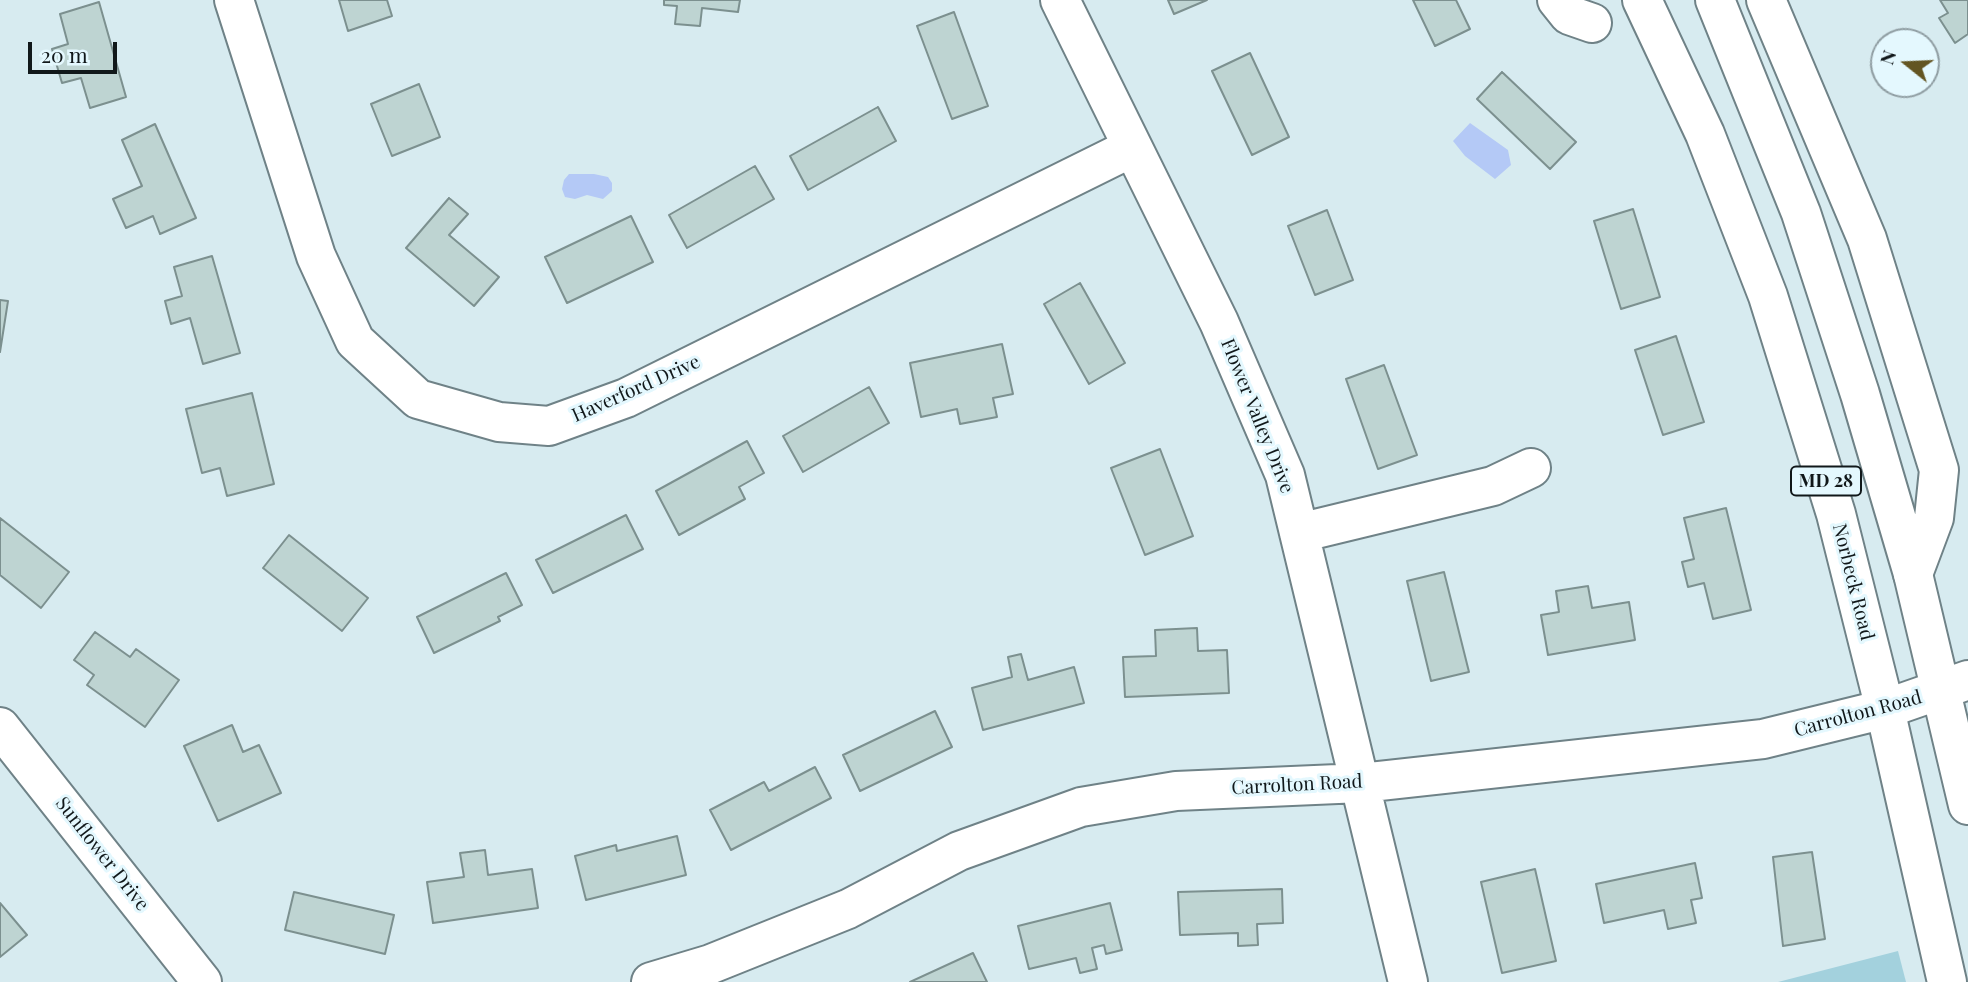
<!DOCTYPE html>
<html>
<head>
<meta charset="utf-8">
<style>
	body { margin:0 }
	#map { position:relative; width:1968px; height:982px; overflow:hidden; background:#d7ebf0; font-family:"Playfair Display",serif }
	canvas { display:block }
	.north { position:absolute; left:1870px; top:28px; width:70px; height:70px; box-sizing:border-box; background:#e4f8fe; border:2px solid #909ea3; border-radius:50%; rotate:288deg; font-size:19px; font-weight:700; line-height:28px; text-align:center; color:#11181a }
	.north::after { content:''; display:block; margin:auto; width:24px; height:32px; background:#635522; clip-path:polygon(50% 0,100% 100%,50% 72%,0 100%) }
	.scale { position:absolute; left:28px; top:42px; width:89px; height:32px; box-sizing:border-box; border:4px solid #11181a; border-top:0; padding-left:9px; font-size:21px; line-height:24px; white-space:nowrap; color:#11181a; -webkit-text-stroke:5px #e4f8fe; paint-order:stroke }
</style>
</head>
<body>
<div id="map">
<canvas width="1968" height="982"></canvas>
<div class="north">N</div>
<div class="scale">20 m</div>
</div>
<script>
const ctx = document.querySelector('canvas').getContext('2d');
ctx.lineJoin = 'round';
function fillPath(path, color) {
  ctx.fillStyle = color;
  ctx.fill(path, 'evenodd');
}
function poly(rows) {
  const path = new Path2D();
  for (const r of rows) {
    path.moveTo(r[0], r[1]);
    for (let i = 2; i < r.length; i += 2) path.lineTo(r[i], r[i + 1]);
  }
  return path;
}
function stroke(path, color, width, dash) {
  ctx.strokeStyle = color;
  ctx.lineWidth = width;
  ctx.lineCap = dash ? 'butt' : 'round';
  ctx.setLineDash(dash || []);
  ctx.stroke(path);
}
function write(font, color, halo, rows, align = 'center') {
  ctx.font = font + ' "Playfair Display",serif';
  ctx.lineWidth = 6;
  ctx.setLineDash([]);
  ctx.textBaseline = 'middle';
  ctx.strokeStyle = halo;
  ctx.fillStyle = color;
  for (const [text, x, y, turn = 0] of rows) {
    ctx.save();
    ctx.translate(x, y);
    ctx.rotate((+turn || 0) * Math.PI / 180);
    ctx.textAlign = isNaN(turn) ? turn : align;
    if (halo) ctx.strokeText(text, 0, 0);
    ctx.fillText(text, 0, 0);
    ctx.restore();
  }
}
const green = poly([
	[1898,951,1906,982,1778,982]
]);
const water = poly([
	[1470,123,1508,150,1511,165,1495,179,1465,156,1453,141],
	[569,174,594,174,608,177,612,183,612,191,603,199,587,195,575,199,565,197,562,189,564,180]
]);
const building = poly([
	[339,0,387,0,392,16,348,31,339,0],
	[664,0,740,0,738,12,702,8,700,26,675,24,677,6,664,5,664,0],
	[1168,0,1207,0,1174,14,1168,0],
	[1413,0,1456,0,1470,29,1435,46,1413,0],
	[1940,0,1968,0,1968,34,1955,43,1939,18,1948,13,1940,0],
	[99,2,126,97,90,108,81,78,62,83,52,49,68,44,60,14,99,2],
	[954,12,988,106,952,119,917,26,954,12],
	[1250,53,1289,137,1252,155,1212,71,1250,53],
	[1502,72,1576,142,1550,169,1477,99,1502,72],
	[419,84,440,137,392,156,371,104,419,84],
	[878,107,896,141,808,190,790,156,878,107],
	[155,124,196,218,160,234,153,216,126,228,113,199,142,186,122,140,155,124],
	[755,166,774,199,687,248,669,215,755,166],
	[449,198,468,214,449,235,499,277,474,306,406,248,449,198],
	[1633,209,1660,297,1621,309,1594,221,1633,209],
	[1327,210,1353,280,1315,295,1288,226,1327,210],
	[631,216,653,262,567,303,545,257,631,216],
	[212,256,240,353,203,364,190,318,171,324,165,301,182,296,174,267,212,256],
	[1080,283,1125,363,1089,384,1044,304,1080,283],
	[0,300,8,301,0,352,0,300],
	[1676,336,1704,422,1663,435,1635,350,1676,336],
	[1002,344,1013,394,993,398,997,417,960,424,957,409,921,417,910,363,1002,344],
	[1384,365,1417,455,1378,469,1346,379,1384,365],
	[869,387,889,423,803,472,783,436,869,387],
	[252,393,274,484,227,496,220,468,202,473,186,409,252,393],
	[747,441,764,473,739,487,745,499,679,535,656,491,747,441],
	[1160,449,1193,536,1145,555,1111,468,1160,449],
	[1726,508,1751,610,1713,619,1704,583,1688,587,1682,562,1694,559,1684,518,1726,508],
	[626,515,643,549,553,593,536,560,626,515],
	[0,518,69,572,41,608,0,575,0,518],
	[289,535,368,598,342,631,263,568,289,535],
	[1444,572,1469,672,1431,681,1407,581,1444,572],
	[506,573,522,605,498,617,500,621,434,653,417,617,506,573],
	[1588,586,1592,608,1629,602,1635,640,1548,655,1541,615,1559,612,1556,591,1588,586],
	[1197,628,1198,651,1227,650,1229,693,1125,697,1123,657,1156,656,1155,630,1197,628],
	[95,632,130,657,136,649,179,680,145,727,87,685,94,675,74,660,95,632],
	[1021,654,1028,680,1074,667,1084,703,983,730,972,688,1012,677,1008,657,1021,654],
	[935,711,952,747,860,791,843,755,935,711],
	[232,725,243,752,259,745,281,793,218,821,184,746,232,725],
	[815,767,831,798,731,850,710,810,764,782,769,791,815,767],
	[677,836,686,875,586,900,575,856,616,845,617,851,677,836],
	[485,850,488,875,532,869,538,908,433,923,427,882,464,877,460,853,485,850],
	[1812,852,1825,939,1783,946,1773,857,1812,852],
	[1695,863,1702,898,1691,900,1696,923,1668,929,1664,910,1604,923,1596,884,1695,863],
	[1535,869,1556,961,1502,973,1481,882,1535,869],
	[1282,889,1283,923,1257,924,1258,945,1238,946,1238,933,1180,935,1178,892,1282,889],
	[294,892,394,915,385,954,285,930,294,892],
	[0,903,27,935,0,957,0,903],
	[1110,903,1122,950,1106,954,1104,945,1092,948,1097,969,1080,973,1076,958,1029,969,1018,926,1110,903],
	[973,953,987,982,910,982,973,953]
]);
const minor = poly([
	[234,0,316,256,355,341,418,399,499,422,549,426,626,398,1131,148],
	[1060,0,1219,322,1285,475,1408,982],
	[1557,0,1569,15,1592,23],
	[1766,0,1867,239,1939,470,1934,518,1913,574],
	[1299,533,1493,486,1531,468],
	[0,727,202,982],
	[651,982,711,964,848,909,959,851,1081,807,1176,791,1361,783,1763,739,1885,709,1968,680]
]);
const major = poly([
	[1642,0,1705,134,1768,296,1836,514,1885,709,1947,982],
	[1715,0,1801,213,1860,394,1913,574,1968,805]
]);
const shields = [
	[1826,481,70]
];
const shieldNames = [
	["MD 28",1826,481]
];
const streetNames = [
	["Haverford Drive",636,389,-24],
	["Flower Valley Drive",1257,416,68],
	["Norbeck Road",1853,582,76],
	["Carrolton Road",1858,714,-15],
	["Carrolton Road",1297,785,-3],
	["Sunflower Drive",102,854,52]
];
fillPath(green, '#a3d1dd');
fillPath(water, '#b4c9f6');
fillPath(building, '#bed4d2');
stroke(building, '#7c908f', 2);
stroke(minor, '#6f8287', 42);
stroke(major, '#6f8287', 42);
stroke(minor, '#fff', 38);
stroke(major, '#fff', 38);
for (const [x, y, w] of shields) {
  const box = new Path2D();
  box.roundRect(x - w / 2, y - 14.5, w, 29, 5);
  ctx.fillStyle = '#e4f8fe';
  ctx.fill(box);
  stroke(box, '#11181a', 2);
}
write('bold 18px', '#11181a', null, shieldNames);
write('19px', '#11181a', '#e4f8fe', streetNames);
</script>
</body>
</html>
